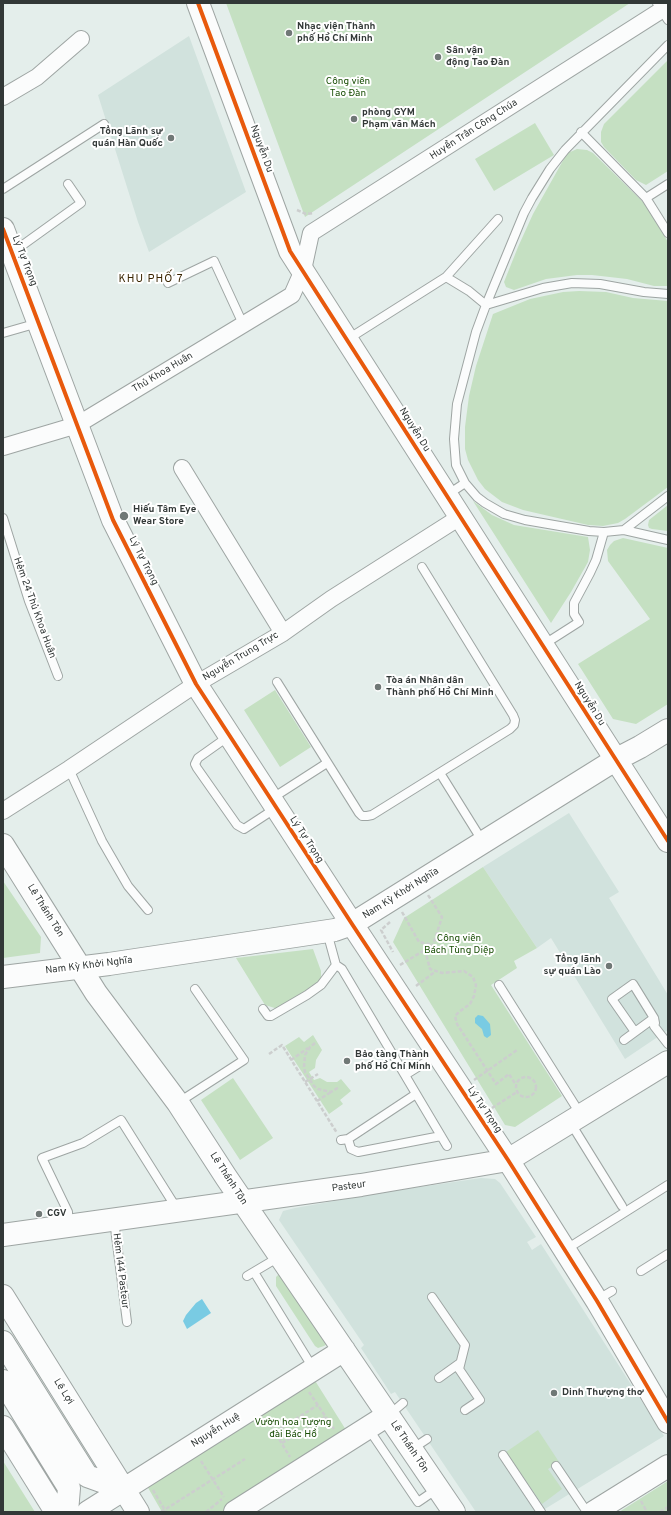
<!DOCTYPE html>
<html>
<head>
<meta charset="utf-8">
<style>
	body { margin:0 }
	#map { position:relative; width:671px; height:1515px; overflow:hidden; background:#e4eeeb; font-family:Overpass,sans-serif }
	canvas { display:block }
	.frame { position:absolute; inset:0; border:4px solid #323837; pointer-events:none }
</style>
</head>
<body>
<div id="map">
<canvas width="671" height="1515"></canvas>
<div class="frame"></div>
</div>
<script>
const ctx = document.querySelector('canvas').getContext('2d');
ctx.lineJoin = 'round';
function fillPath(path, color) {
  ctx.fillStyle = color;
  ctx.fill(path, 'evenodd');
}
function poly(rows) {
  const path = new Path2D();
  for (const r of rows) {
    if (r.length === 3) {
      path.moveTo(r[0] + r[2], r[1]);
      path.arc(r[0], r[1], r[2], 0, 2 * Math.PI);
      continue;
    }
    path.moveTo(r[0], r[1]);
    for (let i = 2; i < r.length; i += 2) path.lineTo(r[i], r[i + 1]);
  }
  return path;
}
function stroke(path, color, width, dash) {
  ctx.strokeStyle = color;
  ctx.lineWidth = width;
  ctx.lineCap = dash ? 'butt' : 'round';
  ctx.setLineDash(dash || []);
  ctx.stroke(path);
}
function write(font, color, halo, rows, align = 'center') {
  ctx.font = font + ' Overpass,sans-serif';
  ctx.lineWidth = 4;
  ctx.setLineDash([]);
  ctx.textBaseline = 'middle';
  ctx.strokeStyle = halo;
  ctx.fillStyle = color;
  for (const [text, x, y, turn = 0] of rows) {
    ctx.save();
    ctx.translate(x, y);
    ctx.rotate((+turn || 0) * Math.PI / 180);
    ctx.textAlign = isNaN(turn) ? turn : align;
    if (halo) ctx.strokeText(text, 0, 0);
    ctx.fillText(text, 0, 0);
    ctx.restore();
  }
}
const built = poly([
	[189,36,246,192,149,252,138,222,98,95],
	[569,813,619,892,609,898,668,995,668,1030,625,1059,551,938,537,948,483,867],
	[481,1178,495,1179,500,1183,536,1237,527,1242,529,1245,532,1250,541,1244,664,1436,540,1512,476,1512,395,1392,391,1394,361,1348,364,1345,279,1220,283,1211,295,1208,386,1192]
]);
const green = poly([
	[226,3,630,3,305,217],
	[668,60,668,171,646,185,636,180,604,147,601,142,601,132,604,124],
	[535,123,554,155,494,191,475,159],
	[577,149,587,150,593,153,644,203,668,242,668,286,654,286,627,279,592,275,577,275,546,279,514,290,506,287,504,282,518,247,533,214,565,157,568,153],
	[579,291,606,292,633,298,668,301,668,487,625,519,618,523,603,526,588,525,523,510,502,502,485,489,478,480,468,460,465,449,465,427,469,396,476,366,493,314,530,299,563,292],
	[473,501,492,515,514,525,588,537,590,550,588,562,571,592,551,623],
	[668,505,668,531,652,529,649,528,648,525,649,520],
	[623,538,668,548,668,704,636,724,613,719,578,664,650,619,608,561,607,550,610,545,614,541],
	[275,690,311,747,280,767,244,710],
	[483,867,537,948,514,961,517,968,491,985,562,1096,515,1127,505,1125,393,942,404,918],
	[3,881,41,937,40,953,3,958],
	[313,949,321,971,321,979,319,982,278,1009,265,1005,236,958],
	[313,1035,322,1050,316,1060,315,1068,309,1072,314,1080,320,1078,327,1082,337,1082,341,1079,351,1091,340,1100,343,1104,329,1114,285,1046,299,1037,304,1042],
	[233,1078,273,1138,240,1160,201,1100],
	[281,1272,327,1344,324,1346,318,1348,315,1346,276,1286,276,1277],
	[314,1379,346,1430,346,1435,223,1512,162,1512,147,1486],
	[538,1430,559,1462,548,1469,562,1489,542,1504,506,1452],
	[3,1461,35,1512,3,1512],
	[668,1481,668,1512,619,1512]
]);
const water = poly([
	[478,1015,483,1016,490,1024,491,1035,487,1038,484,1036,482,1029,475,1023,475,1018],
	[202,1299,211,1313,187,1329,183,1321,186,1315,196,1303]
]);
const path = poly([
	[297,210,306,214,314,213],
	[402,912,419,942,433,945],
	[390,922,381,930,393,952],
	[425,950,430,969,442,973,464,971,473,977,476,985,474,996,470,1004,459,1012,455,1016,457,1024,496,1084,509,1074,516,1085],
	[400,965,433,945,442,917,428,895],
	[416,986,436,971],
	[315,1043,310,1047,305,1055,304,1067,305,1072,314,1086,318,1089,331,1092,339,1087],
	[269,1054,282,1045,337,1133],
	[291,1060,308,1048],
	[526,1087,10],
	[474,1080,517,1050],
	[305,1082,318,1074],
	[317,1101,331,1092],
	[492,1108,517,1092],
	[309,1392,334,1429],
	[267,1419,290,1457],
	[275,1432,318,1405],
	[282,1443,325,1417],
	[201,1461,224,1497],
	[153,1490,166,1512],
	[641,1501,647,1512],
	[161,1512,245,1459],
	[206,1512,222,1499],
	[660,1512,668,1507]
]);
const lane = poly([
	[657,3,668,20],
	[668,45,565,150,550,169,532,198,524,213,486,305,476,332,457,404,454,439,456,465,465,483,477,497,485,503,504,514,525,520,589,531,604,532,624,530,668,540],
	[581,132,646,198,668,233],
	[3,189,104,124],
	[646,198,668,184],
	[13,252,81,203,68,184],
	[446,277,469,291,486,305,543,288,572,283,600,284,644,292,668,294],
	[168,283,214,261,243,324],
	[3,333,38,323],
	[348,339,446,277,498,219],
	[447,495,465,483],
	[3,518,29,601,58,676],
	[624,530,668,496],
	[543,645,579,622,574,614,574,603,590,573,596,560,604,532],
	[277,682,359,813,362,816,367,816,372,815,510,729,514,725,515,720,513,715,422,567],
	[229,736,198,758,195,764,197,768,237,825,244,829,276,808],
	[69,769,102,841,128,886,148,910],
	[440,773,483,842],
	[271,799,327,763],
	[327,932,336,965],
	[499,985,581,1115],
	[263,1009,268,1016,271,1016,307,995,321,985,336,965,342,969,447,1146],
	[635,1032,612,999,633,984,654,1018,655,1023,654,1026,668,1044],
	[624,1040,654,1018],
	[405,1075,437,1055],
	[179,1102,244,1060,195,989],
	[570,1122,622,1206],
	[348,1139,351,1149,358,1152,441,1136],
	[341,1140,348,1139,416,1094],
	[114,1220,127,1322],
	[68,1225,68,1212,42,1158,83,1143,121,1120,177,1209],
	[565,1250,668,1185],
	[641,1271,668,1254],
	[254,1272,313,1368],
	[247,1276,279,1257],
	[432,1297,465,1345,459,1369,480,1400,465,1410],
	[597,1300,612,1291],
	[439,1378,460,1363],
	[389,1415,403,1403],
	[368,1428,418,1502,437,1489],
	[412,1449,427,1439],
	[503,1455,541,1512],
	[556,1466,587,1512]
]);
const street = poly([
	[3,97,37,77,81,39],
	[3,447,77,425,292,295,303,270,311,233,668,6],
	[182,468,283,633],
	[3,811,69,769,196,684,283,633,331,599,460,517]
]);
const secondary = poly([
	[198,3,290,251,668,841],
	[3,229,113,520,196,684,352,924,508,1160,597,1301,668,1422],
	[3,845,96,993,178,1103,226,1177,454,1512],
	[3,977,109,964,335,930,352,924,615,760,640,747,668,730],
	[3,1235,361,1185,508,1160,668,1062],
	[3,1296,138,1512],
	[3,1342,87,1476,123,1489],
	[3,1381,69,1488,67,1512],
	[3,1427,56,1512],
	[88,1512,344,1350],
	[235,1512,388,1415],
	[594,1512,668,1466]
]);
const cycleway = poly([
	[198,3,290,251,668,841],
	[3,229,113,520,196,684,352,924,508,1160,597,1301,668,1422]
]);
const markers = [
	[289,33,4,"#707876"],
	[438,57,4,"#707876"],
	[354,119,4,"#707876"],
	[171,138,4,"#707876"],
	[124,516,5,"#707876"],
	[378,687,4,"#707876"],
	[609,966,4,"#707876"],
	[347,1061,4,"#707876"],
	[39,1214,4,"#707876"],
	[554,1393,4,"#707876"]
];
const poiNames = [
	["Nhạc viện Thành",297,27],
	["phố Hồ Chí Minh",297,39],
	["Sân vận",446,51],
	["động Tao Đàn",446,63],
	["phòng GYM",362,113],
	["Phạm văn Mách",362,125],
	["Tổng Lãnh sự",163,132,"right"],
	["quán Hàn Quốc",163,144,"right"],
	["Hiếu Tâm Eye",133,510],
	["Wear Store",133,522],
	["Tòa án Nhân dân",386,681],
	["Thành phố Hồ Chí Minh",386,693],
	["Tổng lãnh",601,960,"right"],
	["sự quán Lào",601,972,"right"],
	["Bảo tàng Thành",355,1055],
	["phố Hồ Chí Minh",355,1067],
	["CGV",47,1214],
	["Dinh Thượng thơ",562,1393]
];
const parkNames = [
	["Công viên",348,82],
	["Tao Đàn",348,94],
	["Công viên",459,939],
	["Bách Tùng Diệp",459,951],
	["Vườn hoa Tượng",293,1423],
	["đài Bác Hồ",293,1435]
];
const streetNames = [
	["Huyền Trân Công Chúa",474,130,-33],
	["Nguyễn Du",261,149,70],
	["Lý Tự Trọng",24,261,69],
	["Thủ Khoa Huân",163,373,-31],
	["Nguyễn Du",414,430,58],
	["Lý Tự Trọng",143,561,63],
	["Hẻm 24 Thủ Khoa Huân",34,608,70],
	["Nguyễn Trung Trực",241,657,-31],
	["Nguyễn Du",589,704,58],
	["Lý Tự Trọng",306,840,57],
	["Nam Kỳ Khởi Nghĩa",401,894,-32],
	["Lê Thánh Tôn",45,911,58],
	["Nam Kỳ Khởi Nghĩa",89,966,-7],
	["Lý Tự Trọng",484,1110,56],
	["Lê Thánh Tôn",228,1179,57],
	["Pasteur",349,1187,-8],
	["Hẻm 144 Pasteur",120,1271,83],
	["Lê Lợi",63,1392,58],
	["Nguyễn Huệ",216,1431,-32],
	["Lê Thánh Tôn",409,1447,56]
];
const neighbourhoodNames = [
	["KHU PHỐ 7",151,280]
];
fillPath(built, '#d1e2dd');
fillPath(green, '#c5e0c2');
fillPath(water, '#79cbe3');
stroke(lane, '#9ea5a3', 10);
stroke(street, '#9ea5a3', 18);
stroke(secondary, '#9ea5a3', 24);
stroke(path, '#cccece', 2.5, [4, 2]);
stroke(lane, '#fbfcfc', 8);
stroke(street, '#fbfcfc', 16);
stroke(secondary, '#fbfcfc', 22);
stroke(cycleway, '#e8590c', 4);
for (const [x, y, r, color] of markers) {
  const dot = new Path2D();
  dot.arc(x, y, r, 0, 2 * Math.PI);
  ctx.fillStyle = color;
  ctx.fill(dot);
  stroke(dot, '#fff', 1.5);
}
write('bold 10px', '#323837', '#fff', poiNames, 'left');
write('10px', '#194e05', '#fff', parkNames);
write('10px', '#323837', '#fff', streetNames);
ctx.letterSpacing = '1px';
write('11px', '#3a2500', '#fff', neighbourhoodNames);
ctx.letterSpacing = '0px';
</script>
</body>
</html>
